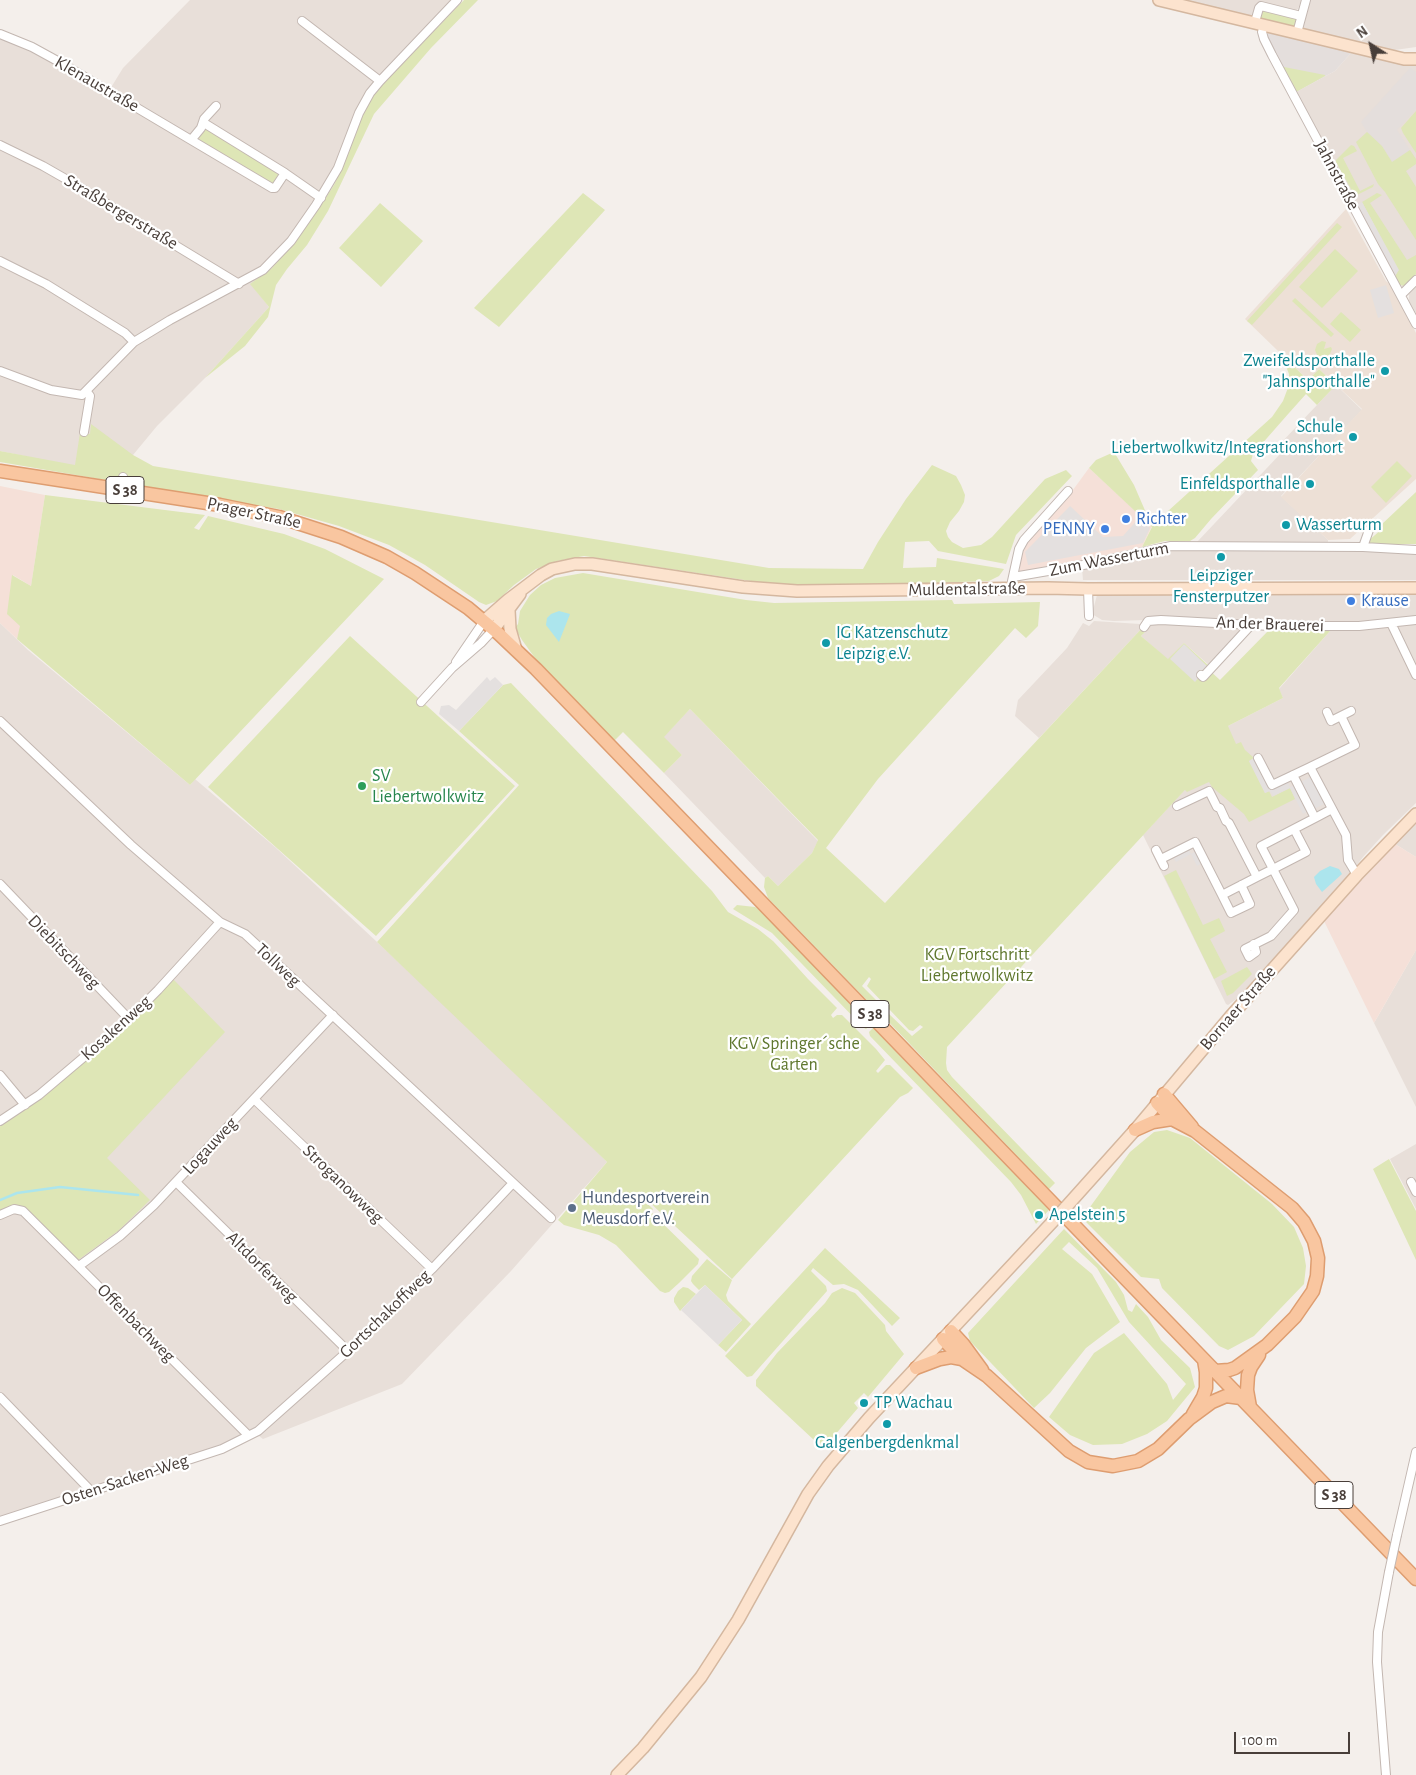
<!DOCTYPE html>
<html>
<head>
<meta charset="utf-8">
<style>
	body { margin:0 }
	#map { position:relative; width:1416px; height:1775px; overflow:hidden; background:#f4efeb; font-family:"Alegreya Sans",sans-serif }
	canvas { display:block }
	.north { position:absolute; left:1346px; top:20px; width:50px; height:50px; -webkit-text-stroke:4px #fff; paint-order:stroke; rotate:325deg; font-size:14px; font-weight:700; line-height:20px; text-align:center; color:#483e39 }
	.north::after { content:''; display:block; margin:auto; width:18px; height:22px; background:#483e39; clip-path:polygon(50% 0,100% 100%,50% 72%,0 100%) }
	.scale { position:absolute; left:1234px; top:1732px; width:116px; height:22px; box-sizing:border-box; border:2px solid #483e39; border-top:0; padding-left:6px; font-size:15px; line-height:18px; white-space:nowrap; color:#483e39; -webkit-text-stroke:4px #fff; paint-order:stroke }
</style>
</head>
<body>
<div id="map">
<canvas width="1416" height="1775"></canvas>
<div class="north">N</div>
<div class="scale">100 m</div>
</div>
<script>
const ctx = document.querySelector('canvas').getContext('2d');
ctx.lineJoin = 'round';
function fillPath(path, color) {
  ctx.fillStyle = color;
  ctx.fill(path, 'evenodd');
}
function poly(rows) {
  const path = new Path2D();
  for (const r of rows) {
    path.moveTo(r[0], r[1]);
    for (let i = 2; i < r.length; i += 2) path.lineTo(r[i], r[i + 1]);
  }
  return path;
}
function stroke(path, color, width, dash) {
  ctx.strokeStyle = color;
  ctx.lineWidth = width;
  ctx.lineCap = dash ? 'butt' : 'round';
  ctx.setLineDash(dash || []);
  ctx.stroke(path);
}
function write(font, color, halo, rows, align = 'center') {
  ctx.font = font + ' "Alegreya Sans",sans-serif';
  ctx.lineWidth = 4.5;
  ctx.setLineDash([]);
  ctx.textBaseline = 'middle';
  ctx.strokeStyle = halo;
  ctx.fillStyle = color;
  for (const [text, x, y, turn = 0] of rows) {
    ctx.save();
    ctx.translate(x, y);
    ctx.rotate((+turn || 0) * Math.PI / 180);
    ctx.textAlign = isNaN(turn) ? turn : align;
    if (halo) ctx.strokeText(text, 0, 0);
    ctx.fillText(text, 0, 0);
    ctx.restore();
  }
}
const residential = poly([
	[190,0,463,0,377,90,357,125,349,152,334,185,321,205,296,241,272,268,251,284,269,307,205,378,157,426,133,455,120,476,0,451,0,37,31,50,107,94,123,68],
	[1179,0,1301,0,1298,9,1295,11,1258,3,1255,15,1250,17],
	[1311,0,1416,0,1416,47,1388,51,1306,32,1303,27],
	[1351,53,1405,65,1416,65,1416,313,1409,301,1409,295,1394,276,1296,92,1335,71],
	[1336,385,1362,410,1281,496,1328,540,1328,542,1197,542,1283,451,1278,446],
	[1168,549,1353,551,1416,553,1416,580,1083,580,1082,568],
	[1221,594,1416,594,1416,617,1361,622,1287,624,1146,620,1114,621,1102,620,1092,614,1097,595],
	[1094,621,1140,624,1143,627,1039,738,1015,716,1018,700,1067,648,1083,623,1089,626],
	[0,623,28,650,190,785,195,779,275,847,506,1062,607,1162,511,1271,402,1384,263,1439,259,1436,0,1523],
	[1416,623,1416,803,1383,835,1363,857,1347,878,1242,995,1228,1005,1226,1004,1143,835,1222,750,1228,726,1283,698,1279,689,1331,630,1388,627],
	[1182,624,1243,629,1210,666,1184,643,1168,660,1141,636,1151,625],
	[690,709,818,841,812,853,778,886,768,876,765,878,664,773,682,755,663,737],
	[1416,824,1416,857,1395,844],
	[1416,950,1416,1107,1374,1023],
	[1416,1144,1416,1209,1390,1159]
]);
const commercial = poly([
	[1089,468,1152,526,1142,547,1039,570,1020,571,1020,562,1023,548,1031,537,1070,494],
	[0,486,45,495,31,586,13,575,21,626,17,639,0,623],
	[1395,844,1416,857,1416,950,1374,1023,1324,921]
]);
const industrial = poly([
	[1268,33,1275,33,1351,53,1335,71,1296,92,1268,41],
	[1410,68,1416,72,1416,109,1397,130,1410,150,1392,162,1382,146,1367,132,1361,122]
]);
const education = poly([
	[1346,209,1386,281,1392,286,1416,333,1416,479,1350,539,1328,540,1281,497,1362,409,1319,369,1308,380,1245,319]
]);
const green = poly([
	[464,0,478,0,431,48,374,114,328,211,307,245,287,269,276,285,268,317,245,346,205,378,269,307,250,284,272,268,296,241,321,205,334,185,349,152,357,125,365,108,377,90],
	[1262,10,1298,18,1295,27,1259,20],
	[1284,67,1325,75,1325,76,1296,92,1282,69],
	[1416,111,1416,153,1403,133,1401,128],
	[206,129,280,174,273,186,201,141,199,138,200,134],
	[1367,132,1382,146,1392,162,1410,150,1416,159,1416,164,1406,171,1416,187,1416,240,1385,192,1378,184,1356,142],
	[1351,145,1354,146,1357,151,1343,158,1360,191,1374,184,1373,187,1355,196,1336,162,1336,160],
	[583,193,605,210,499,327,474,308],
	[1377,193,1382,195,1370,203,1407,260,1416,255,1416,274,1405,286,1400,285,1395,277,1398,270,1362,202],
	[380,203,423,241,381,287,339,248],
	[1337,223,1342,227,1252,325,1247,321],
	[1335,249,1358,271,1322,308,1299,287],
	[1295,298,1334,334,1331,337,1292,301],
	[1341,312,1361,330,1350,342,1330,324],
	[1322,341,1326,342,1324,349,1331,347,1332,349,1330,354,1324,358,1317,355,1315,350,1317,344],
	[1284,357,1308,380,1319,369,1336,385,1317,405,1306,394,1289,413,1253,454,1251,461,1258,470,1211,519,1195,538,1190,541,1165,541,1142,547,1152,527,1089,468,1096,460,1114,452,1134,485,1147,515,1152,520,1157,521,1272,417,1283,401,1289,385,1289,374,1283,359],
	[91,424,133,455,153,466,769,568,863,569,878,542,906,499,932,465,956,476,961,485,965,495,964,502,959,511,950,522,946,531,948,537,952,542,963,548,981,545,992,537,1045,479,1066,470,1072,476,1016,535,1006,564,938,551,929,541,905,542,903,568,936,567,937,558,1004,569,999,576,989,581,897,584,780,584,751,581,584,556,557,561,536,569,514,585,497,601,486,605,479,602,425,565,389,545,339,526,279,509,127,484,124,479,120,476,117,482,0,462,0,451,75,465,80,433,90,434],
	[1397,461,1412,476,1386,503,1371,487],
	[1416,492,1416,544,1375,544,1372,546,1369,544,1367,542,1383,528,1381,525],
	[45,495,205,515,194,528,199,530,208,516,284,534,325,549,384,579,190,785,17,639,20,626,7,614,12,575,31,586],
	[583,573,746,600,774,603,952,600,954,604,1040,602,1038,626,1026,638,1015,628,878,779,826,848,885,903,1143,627,1147,630,1141,636,1168,659,1184,643,1209,666,1208,669,1220,680,1269,630,1331,630,1279,688,1283,698,1228,726,1236,744,1241,742,1245,750,1254,758,1249,761,1265,793,1269,791,1272,797,1290,788,1295,799,1249,822,1244,814,1212,787,1209,782,1187,792,1185,790,947,1047,946,1063,947,1070,952,1077,1055,1183,1049,1189,884,1017,889,1014,912,1036,923,1027,920,1025,913,1031,909,1030,867,986,871,979,869,977,862,986,884,1008,885,1011,881,1015,768,898,764,887,765,878,768,876,778,886,812,853,818,840,690,709,664,737,682,755,664,773,623,732,614,741,535,658,522,640,515,628,518,624,520,611,530,595,541,585,555,578],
	[350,636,515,786,376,936,208,787],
	[511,683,688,866,712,891,728,912,758,929,773,941,789,958,808,979,837,1008,831,1015,833,1018,837,1015,842,1015,876,1049,885,1060,876,1071,878,1073,886,1065,890,1065,913,1088,908,1093,900,1097,732,1279,647,1200,646,1202,653,1209,651,1212,699,1259,698,1264,679,1283,669,1292,665,1293,660,1291,616,1245,599,1235,564,1225,558,1220,607,1162,377,942,519,785,459,731,503,685],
	[1176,870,1203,925,1219,918,1225,931,1210,939,1227,972,1214,979,1164,876],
	[737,905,755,907,762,912,871,1025,866,1029,864,1028,772,933,733,909],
	[1247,967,1252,974,1233,993,1227,996,1221,981],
	[172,978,225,1032,107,1158,150,1200,118,1231,78,1260,25,1207,17,1205,0,1212,0,1124],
	[873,1028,1049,1210,1036,1224,1021,1195,1011,1182,870,1036,869,1032],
	[1167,1130,1190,1138,1272,1204,1294,1227,1303,1248,1306,1266,1304,1284,1254,1336,1228,1350,1219,1346,1162,1288,1159,1279,1141,1277,1082,1218,1130,1152,1154,1132],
	[1389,1159,1416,1211,1416,1260,1373,1169],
	[1064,1229,1116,1282,1124,1295,1128,1310,1132,1312,1136,1304,1148,1317,1161,1340,1190,1368,1195,1387,1167,1421,1147,1434,1122,1444,1093,1445,1070,1435,1049,1417,1094,1353,1124,1333,1167,1384,1173,1400,1186,1384,1129,1322,1097,1268,1069,1242,1062,1249,1092,1274,1120,1322,1086,1348,1050,1393,1034,1408,970,1341,968,1333],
	[825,1248,900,1318,892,1326,858,1290,844,1284,833,1285,813,1268,811,1271,826,1286,827,1291,752,1376,747,1377,725,1356],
	[707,1259,732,1280,726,1295,728,1301,751,1324,726,1352,718,1345,742,1320,705,1285,699,1290,693,1284,691,1281,692,1276],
	[683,1287,688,1288,696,1294,680,1311,674,1302,674,1298,678,1291],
	[842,1288,855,1293,885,1325,886,1331,904,1354,868,1397,864,1393,854,1403,858,1408,822,1450,819,1446,821,1444,819,1440,815,1441,756,1386,756,1380,777,1353,825,1303,832,1293]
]);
const parking = poly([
	[1362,202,1399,270,1395,276,1363,217,1366,213,1362,215,1356,205],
	[1386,285,1394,313,1378,318,1370,290],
	[1070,506,1103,537,1123,536,1139,518,1150,528,1143,543,1028,565,1025,552],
	[1184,644,1208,667,1195,682,1170,659],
	[487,677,490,681,495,677,503,685,459,731,439,714,441,706,449,705,456,710],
	[1254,758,1270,790,1287,782,1290,787,1295,785,1308,811,1303,814,1290,788,1273,796,1270,791,1265,793,1249,761],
	[1312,776,1326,803,1314,809,1301,782],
	[1188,849,1191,854,1196,851,1202,863,1197,866,1191,854,1176,862,1173,857],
	[705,1285,742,1320,718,1345,681,1310]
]);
const water = poly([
	[559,611,570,614,559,642,546,625,547,618,551,614],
	[1330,866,1339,869,1342,874,1322,892,1316,884,1314,877,1320,871]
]);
const stream = poly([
	[0,1200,17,1193,60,1187,138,1195]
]);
const street = poly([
	[302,21,380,81],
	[1255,22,1259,8,1261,6,1301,16],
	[1264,25,1262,32,1264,39,1272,55,1416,324],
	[1297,33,1306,0],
	[0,34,32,47,63,64,272,188,275,188,285,173],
	[204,123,285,173,321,198],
	[192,139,201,128,204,119,216,106],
	[0,145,43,166,71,182,239,284],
	[0,261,46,284,125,333,134,342],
	[1401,295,1416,280],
	[0,371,51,390,82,395,134,342,170,320,263,270,291,241,316,205,338,168,359,113,370,93,380,81,457,0],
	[84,432,90,396,87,392],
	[120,490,123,477],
	[1363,547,1369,530],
	[1013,577,1089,564,1171,546,1363,547,1416,550],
	[1012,581,1019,549,1024,540,1068,491],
	[1088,589,1089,616],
	[1391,623,1416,675],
	[1144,627,1148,621,1161,620,1270,626,1359,626,1416,620],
	[456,662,484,621],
	[1201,675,1203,677,1251,625],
	[421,702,452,668,481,643,494,629],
	[1327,712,1331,721,1351,711],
	[0,721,131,845,220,922,245,934,551,1218],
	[1258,758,1272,785,1310,767,1346,835,1348,860,1357,875],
	[1310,767,1355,745,1341,716],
	[1293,775,1315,818,1332,809],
	[1177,806,1209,791,1217,807,1220,808,1226,821,1229,823,1257,877,1273,869,1261,846,1315,818],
	[1156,850,1164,866],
	[1161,859,1195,842,1222,895,1257,877],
	[0,884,129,1019],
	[1222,895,1231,913,1250,904,1241,885],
	[1254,944,1256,952,1249,957,1245,949,1271,936,1294,910,1273,869,1306,852,1294,829],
	[0,1075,25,1105],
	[254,1099,432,1269],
	[0,1121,39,1095,129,1019,158,990,220,922],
	[176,1182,348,1351],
	[1411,1182,1416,1192],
	[0,1215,14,1209,23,1211,248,1435],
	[79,1266,120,1236,154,1205,333,1015],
	[0,1397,92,1492],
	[0,1521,222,1449,258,1431,348,1351,432,1269,513,1183],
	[1397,1535,1416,1452],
	[1386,1775,1377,1662,1378,1632,1389,1572]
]);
const secondary = poly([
	[1159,0,1404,59,1416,59],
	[509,610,510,629,516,650],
	[484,621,508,600,541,575,552,569,575,564,592,564,743,587,797,591,1048,588,1088,589,1416,588],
	[494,629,520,594],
	[1066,1207,1135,1130,1230,1017,1357,875,1416,814],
	[617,1775,643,1748,701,1677,738,1620,808,1494,828,1466,869,1418,1057,1217]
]);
const primary = poly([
	[0,471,220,505,279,517,341,537,387,557,415,573,468,608,499,634,536,669,1416,1579],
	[1164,1094,1192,1127],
	[1157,1103,1172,1119,1195,1131,1292,1208,1304,1222,1314,1241,1318,1258,1317,1276,1313,1291,1295,1317,1267,1345,1235,1368,1229,1370,1215,1371],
	[1135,1130,1153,1122,1172,1119],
	[951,1331,963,1344,982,1370],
	[943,1339,962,1359,987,1376,1069,1451,1088,1462,1113,1466,1138,1461,1158,1449,1189,1419,1212,1402,1226,1396,1241,1398],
	[916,1368,940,1359,951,1357,962,1359],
	[1250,1407,1247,1390,1248,1375,1251,1367,1259,1355],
	[1193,1414,1203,1397,1206,1388,1206,1372,1204,1360]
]);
const streetBridge = poly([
	[1389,1572,1397,1535]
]);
const secondaryBridge = poly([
	[1057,1217,1066,1207]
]);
const markers = [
	[1385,371,5,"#0f9aa8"],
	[1353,437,5,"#0f9aa8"],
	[1310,484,5,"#0f9aa8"],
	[1126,519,5,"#3f7fe0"],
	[1286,525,5,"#0f9aa8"],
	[1105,529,5,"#3f7fe0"],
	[1221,557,5,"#0f9aa8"],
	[1351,601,5,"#3f7fe0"],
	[826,643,5,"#0f9aa8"],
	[362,786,5,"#2e9e5b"],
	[572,1208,5,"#5c6f8a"],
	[1039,1215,5,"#0f9aa8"],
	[864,1403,5,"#0f9aa8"],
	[887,1424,5,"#0f9aa8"]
];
const shields = [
	[125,490,38],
	[870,1014,38],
	[1334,1495,38]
];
const shieldNames = [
	["S 38",125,490],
	["S 38",870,1014],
	["S 38",1334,1495]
];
const streetNames = [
	["Klenaustraße",97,84,30],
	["Jahnstraße",1337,175,62],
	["Straßbergerstraße",121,212,31],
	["Prager Straße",254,513,12],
	["Zum Wasserturm",1109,559,-11],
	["Muldentalstraße",967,589,-1],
	["An der Brauerei",1270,624,2],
	["Diebitschweg",64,952,46],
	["Tollweg",278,965,43],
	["Bornaer Straße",1238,1008,-49],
	["Kosakenweg",116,1028,-42],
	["Logauweg",210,1146,-47],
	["Stroganowweg",343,1184,44],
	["Altdorferweg",262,1267,45],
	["Gortschakoffweg",385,1314,-44],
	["Offenbachweg",136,1323,45],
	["Osten-Sacken-Weg",125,1480,-18]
];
const cultureNames = [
	["Zweifeldsporthalle",1375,361,"right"],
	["\"Jahnsporthalle\"",1375,382,"right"],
	["Schule",1343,427,"right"],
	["Liebertwolkwitz/Integrationshort",1343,448,"right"],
	["Einfeldsporthalle",1300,484,"right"],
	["Wasserturm",1296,525],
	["Leipziger",1221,576,"center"],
	["Fensterputzer",1221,597,"center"],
	["IG Katzenschutz",836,633],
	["Leipzig e.V.",836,654],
	["Apelstein 5",1049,1215],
	["TP Wachau",874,1403],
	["Galgenbergdenkmal",887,1443,"center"]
];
const shopNames = [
	["Richter",1136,519],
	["PENNY",1095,529,"right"],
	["Krause",1361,601]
];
const leisureNames = [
	["SV",372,776],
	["Liebertwolkwitz",372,797]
];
const parkNames = [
	["KGV Fortschritt",977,955],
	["Liebertwolkwitz",977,976],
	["KGV Springer´sche",794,1044],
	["Gärten",794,1065]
];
const serviceNames = [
	["Hundesportverein",582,1198],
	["Meusdorf e.V.",582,1219]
];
fillPath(residential, '#e8dfd9');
fillPath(commercial, '#f5e0d8');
fillPath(industrial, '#e4dedc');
fillPath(education, '#ede0d6');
fillPath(green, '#dee6b6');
fillPath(parking, '#e4e0df');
fillPath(water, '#ace5ed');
stroke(stream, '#ace5ed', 2.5);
stroke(street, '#c3b7b1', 10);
stroke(secondary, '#d4b79f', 14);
stroke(primary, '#de9d70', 15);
stroke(street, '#fff', 8);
stroke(secondary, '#fce3ce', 11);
stroke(primary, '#f9c6a0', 12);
stroke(streetBridge, '#c3b7b1', 10, []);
stroke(secondaryBridge, '#d4b79f', 14, []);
stroke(streetBridge, '#fff', 8);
stroke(secondaryBridge, '#fce3ce', 11);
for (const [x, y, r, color] of markers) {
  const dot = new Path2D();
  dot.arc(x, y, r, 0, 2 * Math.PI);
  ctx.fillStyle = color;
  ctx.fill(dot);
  stroke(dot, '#fff', 2);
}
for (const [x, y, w] of shields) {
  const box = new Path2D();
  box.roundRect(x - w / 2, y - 13.5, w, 27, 4);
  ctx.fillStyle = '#fff';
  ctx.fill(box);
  stroke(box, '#483e39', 1);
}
write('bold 16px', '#483e39', null, shieldNames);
write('18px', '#483e39', '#fff', streetNames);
write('18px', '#0d838f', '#fff', cultureNames, 'left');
write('18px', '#366cbe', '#fff', shopNames, 'left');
write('18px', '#27864d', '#fff', leisureNames, 'left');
write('18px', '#60782f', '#fff', parkNames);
write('18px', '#4e5e75', '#fff', serviceNames, 'left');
</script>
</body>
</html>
